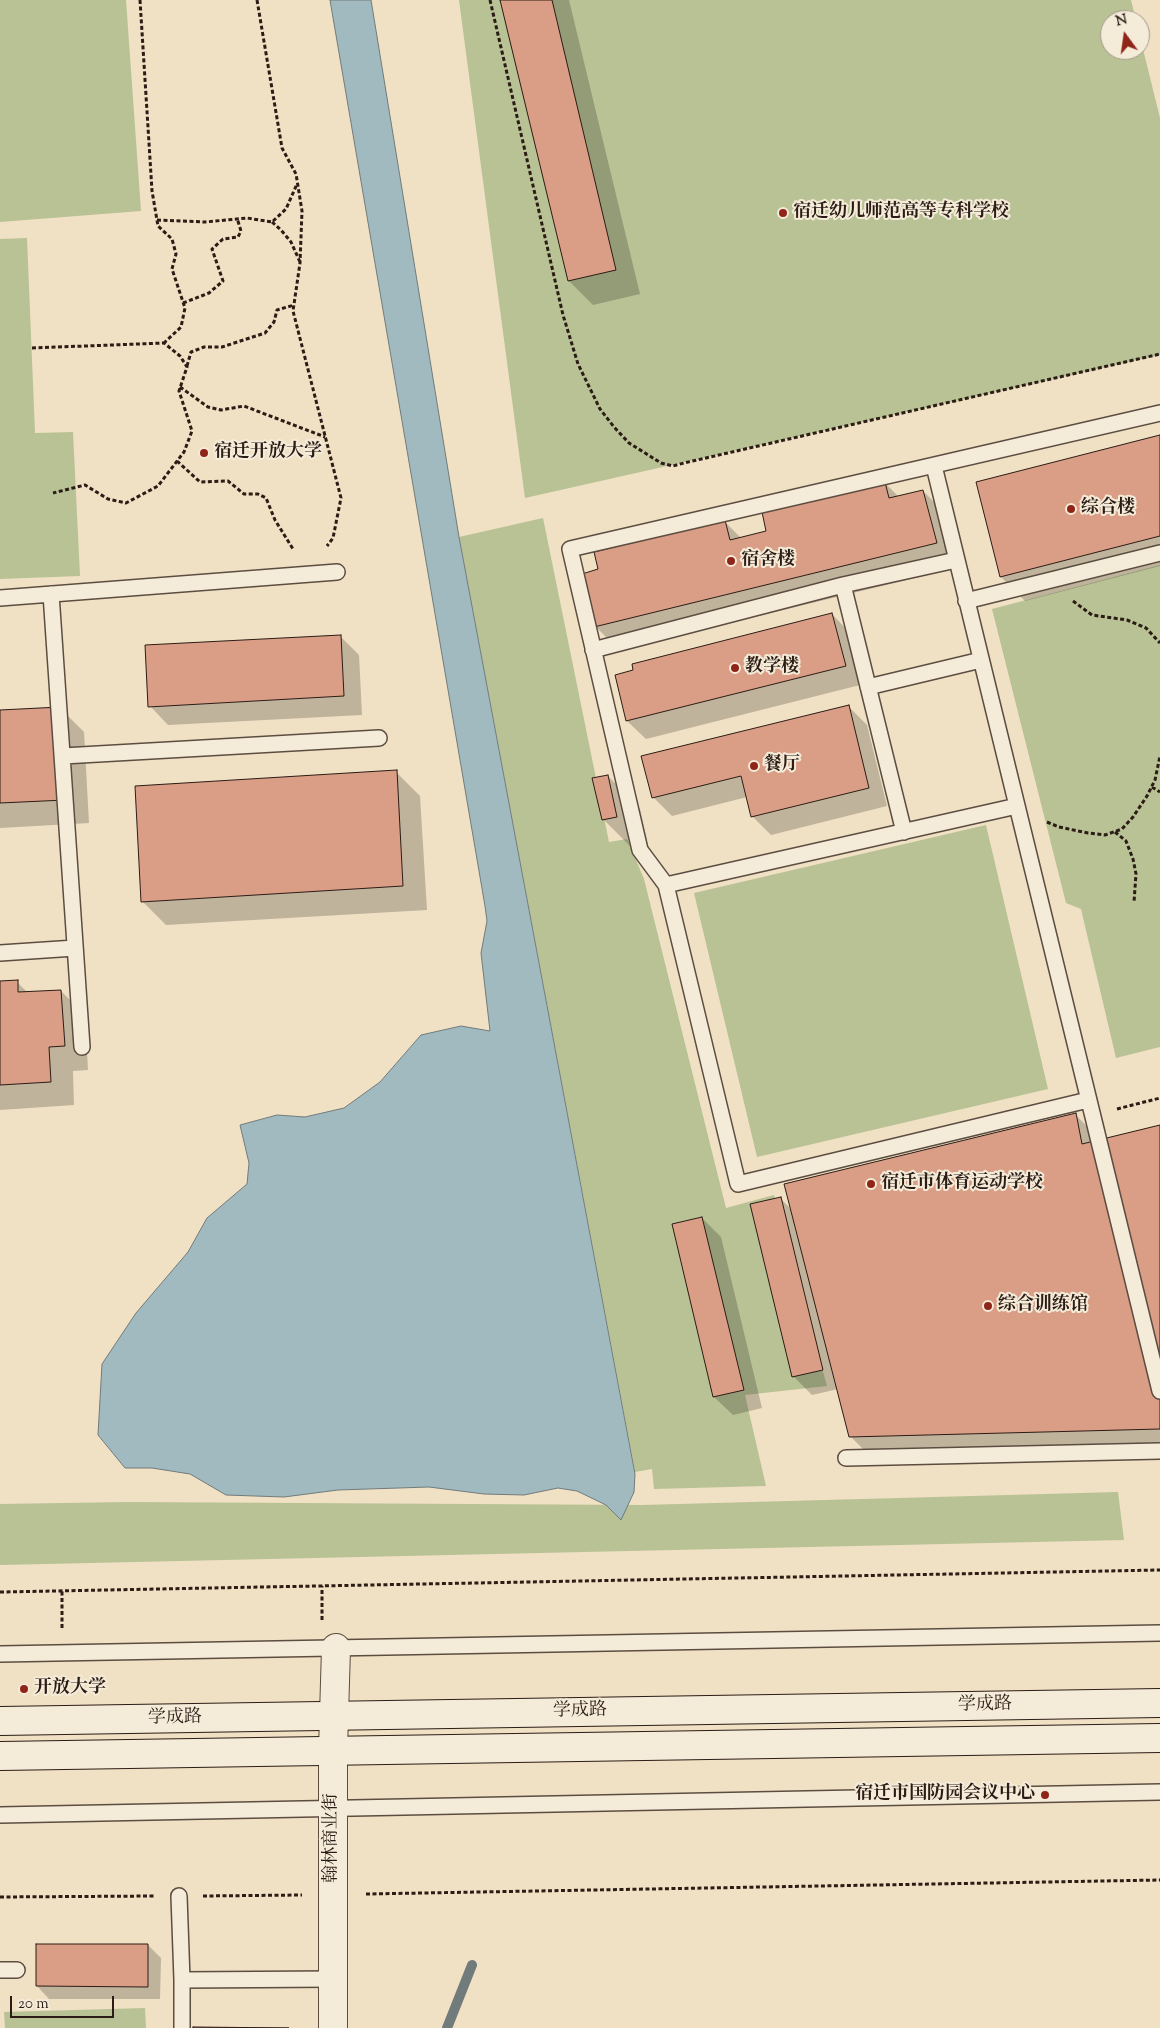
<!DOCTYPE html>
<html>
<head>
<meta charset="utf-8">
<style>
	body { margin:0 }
	#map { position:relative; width:1160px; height:2028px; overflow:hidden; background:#f0e0c4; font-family:"Sorts Mill Goudy",serif }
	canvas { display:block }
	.north { position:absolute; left:1100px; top:10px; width:50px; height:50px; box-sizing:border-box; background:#f5ebd9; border:1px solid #a4988b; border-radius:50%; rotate:346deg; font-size:14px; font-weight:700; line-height:20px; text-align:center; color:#2b1c15 }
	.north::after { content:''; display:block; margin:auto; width:18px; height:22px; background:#8f2418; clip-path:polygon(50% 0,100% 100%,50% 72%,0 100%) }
	.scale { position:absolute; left:10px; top:1996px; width:104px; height:22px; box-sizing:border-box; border:2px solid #2b1c15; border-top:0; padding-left:6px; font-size:15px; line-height:18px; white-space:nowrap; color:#2b1c15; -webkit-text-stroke:4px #f5ebd9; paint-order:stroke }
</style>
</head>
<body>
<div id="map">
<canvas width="1160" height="2028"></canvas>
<div class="north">N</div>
<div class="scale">20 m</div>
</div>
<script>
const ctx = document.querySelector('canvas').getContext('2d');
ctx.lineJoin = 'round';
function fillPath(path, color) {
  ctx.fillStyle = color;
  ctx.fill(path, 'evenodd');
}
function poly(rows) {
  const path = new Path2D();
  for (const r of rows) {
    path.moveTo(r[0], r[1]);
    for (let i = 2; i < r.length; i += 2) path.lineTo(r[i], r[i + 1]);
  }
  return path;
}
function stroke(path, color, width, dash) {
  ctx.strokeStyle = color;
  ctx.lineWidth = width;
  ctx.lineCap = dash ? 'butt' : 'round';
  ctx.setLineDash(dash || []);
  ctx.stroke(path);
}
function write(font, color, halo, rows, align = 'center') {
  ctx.font = font + ' "Sorts Mill Goudy","Noto Serif SC",serif';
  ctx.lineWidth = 4;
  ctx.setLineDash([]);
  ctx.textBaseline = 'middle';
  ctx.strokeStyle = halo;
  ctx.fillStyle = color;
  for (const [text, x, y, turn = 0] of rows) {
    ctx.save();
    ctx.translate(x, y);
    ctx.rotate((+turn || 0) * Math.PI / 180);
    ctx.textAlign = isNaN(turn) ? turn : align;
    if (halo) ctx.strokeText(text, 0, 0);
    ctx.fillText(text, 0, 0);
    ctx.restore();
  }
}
const green = poly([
	[0,0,126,0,141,211,0,222],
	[459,0,1131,0,1136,20,1110,20,1110,50,1140,50,1140,37,1160,118,1160,355,525,498],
	[27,238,35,433,73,432,80,576,0,579,0,239],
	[543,518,609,842,627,839,644,879,726,1208,774,1195,827,1386,745,1395,766,1486,654,1489,652,1469,635,1472,459,537],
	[1160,565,1160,1047,1116,1058,1081,909,1066,903,992,609],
	[986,825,1048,1089,757,1157,694,893],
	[1118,1492,1124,1540,0,1565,0,1504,127,1502,642,1505],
	[145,2008,146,2028,5,2028,4,2012]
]);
const water = poly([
	[330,0,371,0,459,537,635,1474,634,1492,621,1520,606,1505,577,1491,558,1488,524,1495,484,1494,429,1487,338,1490,284,1497,226,1495,190,1474,152,1468,125,1468,98,1435,102,1364,136,1313,188,1252,207,1218,247,1184,249,1163,240,1125,277,1115,305,1117,344,1108,380,1082,421,1035,461,1026,490,1031,481,953,487,921,485,906,330,0]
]);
const shadow = poly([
	[502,0,569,0,640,294,593,305,569,281],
	[1160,437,1160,566,1025,601,1001,577],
	[885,483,899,497,923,491,947,515,960,567,619,650,595,626,600,570,724,521,741,538,768,532],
	[832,614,850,633,864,684,646,739,627,721,616,676],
	[340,636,359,655,362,715,168,725,150,706],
	[848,706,867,725,887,806,771,835,752,816,747,797,672,816,653,797],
	[60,708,84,732,89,823,0,828,0,711],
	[396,772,420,796,427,910,166,925,142,901],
	[608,776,640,809,649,849,636,852,603,819],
	[17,982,28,993,61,991,85,1015,88,1070,73,1071,74,1105,0,1110,0,983],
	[1075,1114,1100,1140,1160,1126,1160,1453,874,1460,850,1436,838,1389,812,1395,793,1376,780,1198,792,1210],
	[702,1218,721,1237,762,1408,733,1415,714,1397],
	[148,1945,161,1958,160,1999,49,1999,37,1986]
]);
const stream = poly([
	[447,2028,472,1965]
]);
const building = poly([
	[500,0,552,0,616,270,568,281,500,0],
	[1160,435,1160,536,1000,577,976,482,1160,435],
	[885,482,889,498,923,490,937,543,594,627,582,574,598,569,594,552,725,520,730,540,766,531,762,512,885,482],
	[832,613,846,666,626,721,615,675,633,670,632,664,832,613],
	[341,635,344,696,148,707,145,645,341,635],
	[849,705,869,788,751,817,741,776,652,798,641,756,849,705],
	[60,707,65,800,0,803,0,710,60,707],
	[397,770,403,886,141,902,135,786,397,770],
	[608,775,617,817,602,820,592,778,608,775],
	[18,980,18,992,61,990,65,1046,49,1047,51,1082,0,1085,0,981,18,980],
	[1076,1113,1082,1144,1160,1125,1160,1429,849,1437,784,1184,1076,1113],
	[781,1197,823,1370,792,1377,750,1204,781,1197],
	[702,1217,744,1390,713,1397,672,1224,702,1217],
	[36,1944,148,1944,148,1987,36,1986,36,1944],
	[193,2027,289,2028,193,2028,193,2027]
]);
const path = poly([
	[140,0,152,191,158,226,172,239,176,254,172,269,185,308,181,327,164,343],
	[257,0,282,148,296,174,302,211,300,263,293,311,341,498,333,538,327,546],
	[490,0,563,315,578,364,600,409,614,427,629,443,661,463,673,466,684,463,1160,354],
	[157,220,205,222,247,218,272,222,286,209,297,184],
	[272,222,281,230,291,242,300,262],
	[183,303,209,293,223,281,212,249,223,239,238,237,241,231,237,218],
	[32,348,164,343,180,356,187,367,179,391,192,431,184,452,158,486,126,503,108,499,85,485,53,493],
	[187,366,191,352,204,347,222,347,265,333,274,322,277,310,294,305],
	[180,387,208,407,221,410,244,406,325,437],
	[177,461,200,482,228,481,244,494,258,494,266,498,275,520,293,549],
	[1073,601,1092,615,1127,620,1146,628,1160,643],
	[1152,787,1160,792],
	[1047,822,1059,827,1088,833,1105,835,1122,829,1133,817,1147,796,1155,780,1160,756],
	[1115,832,1126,841,1133,859,1136,874,1134,902],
	[1117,1109,1160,1098],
	[0,1592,1160,1570],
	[322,1620,322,1586],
	[62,1628,62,1591],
	[366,1894,1160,1880],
	[203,1896,302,1895],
	[0,1897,154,1896]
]);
const lane = poly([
	[934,466,1160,1391],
	[843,585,904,832],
	[51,594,82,1047],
	[0,598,337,572],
	[966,601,1160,553],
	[593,650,843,585,956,560],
	[868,687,981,660],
	[63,756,379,738],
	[666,885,1017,806],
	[0,953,75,948],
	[1088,1100,738,1184,666,885,640,850,570,549,1160,413],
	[846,1458,1160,1451],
	[0,1654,1160,1633],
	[0,1815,1160,1792],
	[179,1896,182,1980],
	[0,1970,17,1970],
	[182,2028,182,1980,333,1979]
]);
const street = poly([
	[333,2028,333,1750,336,1648]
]);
const secondary = poly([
	[0,1721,1160,1703],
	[0,1756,1160,1738]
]);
const markers = [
	[783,213,5,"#8f2418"],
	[204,453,5,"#8f2418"],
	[1071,509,5,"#8f2418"],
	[731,561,5,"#8f2418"],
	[735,668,5,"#8f2418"],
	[754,766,5,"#8f2418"],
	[871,1184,5,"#8f2418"],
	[988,1306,5,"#8f2418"],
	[24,1689,5,"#8f2418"],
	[1045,1795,5,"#8f2418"]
];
const poiNames = [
	["宿迁幼儿师范高等专科学校",793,213],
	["宿迁开放大学",214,453],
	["综合楼",1081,509],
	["宿舍楼",741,561],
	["教学楼",745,668],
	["餐厅",764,766],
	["宿迁市体育运动学校",881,1184],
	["综合训练馆",998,1306],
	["开放大学",34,1689],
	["宿迁市国防园会议中心",1035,1795,"right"]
];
const streetNames = [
	["学成路",985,1706,-1],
	["学成路",580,1712,-1],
	["学成路",175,1719,-1],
	["翰林商业街",333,1838,-90]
];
fillPath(green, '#b8c295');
fillPath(water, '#a0babf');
stroke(water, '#717b7b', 1);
fillPath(shadow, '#0003');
stroke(stream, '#717b7b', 10);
fillPath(building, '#da9d85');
stroke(building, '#2b1c15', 1);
stroke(lane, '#5c4d41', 18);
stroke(street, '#5c4d41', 30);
stroke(secondary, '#2b1c15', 30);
stroke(path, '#2b1c15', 3, [4, 2.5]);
stroke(lane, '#f5ebd9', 15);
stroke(street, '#f5ebd9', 28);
stroke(secondary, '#f5ebd9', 28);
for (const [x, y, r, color] of markers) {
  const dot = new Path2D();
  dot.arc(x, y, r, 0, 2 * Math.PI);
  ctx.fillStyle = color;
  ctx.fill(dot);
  stroke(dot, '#f5ebd9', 2);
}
write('bold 18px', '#2b1c15', '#f5ebd9', poiNames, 'left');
write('18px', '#2b1c15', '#f5ebd9', streetNames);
</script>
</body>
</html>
